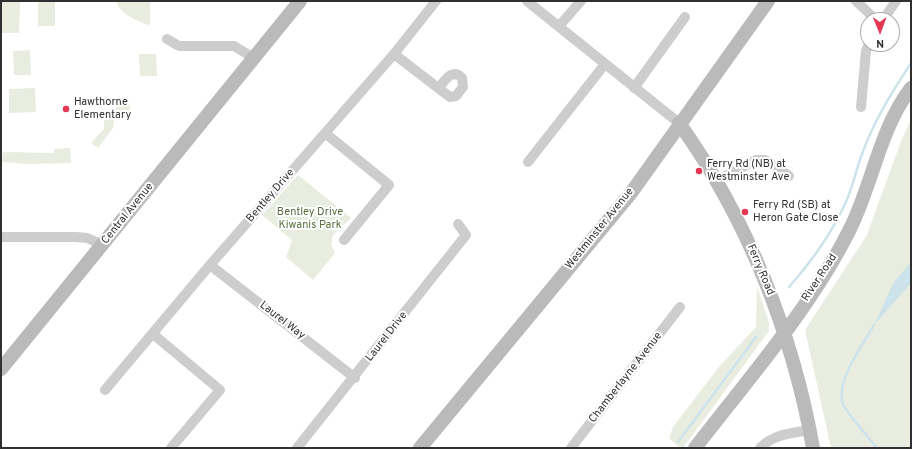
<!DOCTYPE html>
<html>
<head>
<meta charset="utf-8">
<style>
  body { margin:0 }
  #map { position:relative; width:912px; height:449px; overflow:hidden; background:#fff; font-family:Overpass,sans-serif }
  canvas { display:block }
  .frame { position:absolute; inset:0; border:2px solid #303030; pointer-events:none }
  .north { position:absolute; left:860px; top:12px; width:40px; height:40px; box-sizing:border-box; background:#fff; border:1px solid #acacac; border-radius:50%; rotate:179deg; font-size:11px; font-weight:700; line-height:16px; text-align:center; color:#303030 }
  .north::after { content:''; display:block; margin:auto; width:14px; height:18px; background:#e33755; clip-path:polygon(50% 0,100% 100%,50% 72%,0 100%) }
</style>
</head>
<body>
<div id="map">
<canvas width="912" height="449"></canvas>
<div class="frame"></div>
<div class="north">N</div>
</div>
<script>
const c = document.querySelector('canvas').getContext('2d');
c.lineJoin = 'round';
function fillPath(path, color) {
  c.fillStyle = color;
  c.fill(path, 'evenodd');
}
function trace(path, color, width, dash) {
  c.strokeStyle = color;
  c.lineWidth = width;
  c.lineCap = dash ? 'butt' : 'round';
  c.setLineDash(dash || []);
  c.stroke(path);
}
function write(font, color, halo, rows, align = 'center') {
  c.font = font + ' Overpass,sans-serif';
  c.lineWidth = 4;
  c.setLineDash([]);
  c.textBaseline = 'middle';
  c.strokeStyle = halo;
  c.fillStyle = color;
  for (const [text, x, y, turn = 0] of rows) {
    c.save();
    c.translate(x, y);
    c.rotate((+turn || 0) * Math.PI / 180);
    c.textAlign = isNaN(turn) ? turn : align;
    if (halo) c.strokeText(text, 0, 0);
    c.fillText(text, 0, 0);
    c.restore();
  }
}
fillPath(new Path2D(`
  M 1,1 L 20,1 L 19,33 L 1,33 Z
  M 38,1 L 55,1 L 55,26 L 38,26 Z
  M 117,1 L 150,1 L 150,24 L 147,25 C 136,19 119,15 117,1 Z
  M 30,50 L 31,75 L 14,75 L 13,51 Z
  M 139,54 L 156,54 L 157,76 L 140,76 Z
  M 35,88 L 36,112 L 9,113 L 9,89 Z
  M 123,102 L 129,102 L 130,109 L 122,116 L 116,116 L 113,111 Z
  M 911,119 L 911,448 L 831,448 L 805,330 L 867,235 L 901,141 Z
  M 104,120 L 114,120 L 113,128 L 98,148 L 91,143 L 104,129 Z
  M 70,148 L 71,163 L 27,164 L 2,162 L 3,152 L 54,153 L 54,149 Z
  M 298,175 L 351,218 L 333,235 L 331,245 L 335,253 L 313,280 L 286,257 L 292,240 L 262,215 Z
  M 757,287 L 769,322 L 769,331 L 683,448 L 680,448 L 669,438 L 673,427 L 718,368 L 756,327 Z`), '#e8eddf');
fillPath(new Path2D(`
  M 911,262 L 911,283 L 874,325 L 894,282 Z`), '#cce3ec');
trace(new Path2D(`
  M 789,287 C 811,262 830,236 844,206 C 852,191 855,173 861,157 C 872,124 892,92 911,63
  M 874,325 C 863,345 835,381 843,404 C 846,412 870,439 877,448
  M 678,442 L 756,337`), '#cce3ec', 2.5);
trace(new Path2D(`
  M 527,1 L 679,123
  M 856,1 L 876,20
  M 883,20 L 896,1
  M 559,26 L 581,1
  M 167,39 L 179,46 L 234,46 L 254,58
  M 394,54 L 446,94 L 450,97 L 456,96 L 463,87 L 462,78 C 452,68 445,80 439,88
  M 634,88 L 685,17
  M 861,107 L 866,51 L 869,44
  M 325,133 L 389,185 L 344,240
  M 528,162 L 605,64
  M 716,181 L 756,160 L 765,160 L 789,176
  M 1,237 L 76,237 L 87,238 L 103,245
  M 210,265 L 355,378
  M 153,334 L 220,390 L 171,448
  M 105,390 L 210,265 L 394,54 L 436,1
  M 297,448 L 466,235 L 458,224
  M 571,448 L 680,307
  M 760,448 C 774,434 791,433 810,430`), '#cdcdcd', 10);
trace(new Path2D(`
  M 679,123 C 747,218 793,334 813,448
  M 1,369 L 300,1
  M 420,448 L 631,193 L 768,1
  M 695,448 C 749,378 810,309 850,229 C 873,183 879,130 911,88`), '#bababa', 14);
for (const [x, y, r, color] of [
  [66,109,4,"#e33755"],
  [699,171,4,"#e33755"],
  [745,212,4,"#e33755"]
]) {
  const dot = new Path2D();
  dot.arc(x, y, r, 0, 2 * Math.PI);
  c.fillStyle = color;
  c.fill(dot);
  trace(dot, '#fff', 1.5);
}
write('11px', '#303030', '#fff', [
  ["Hawthorne",74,103],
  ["Elementary",74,116],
  ["Ferry Rd (NB) at",707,165],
  ["Westminster Ave",707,178],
  ["Ferry Rd (SB) at",753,206],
  ["Heron Gate Close",753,219]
], 'left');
write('11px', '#303030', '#fff', [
  ["Bentley Drive",271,196,-49],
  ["Central Avenue",128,214,-51],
  ["Westminster Avenue",600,229,-51],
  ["Ferry Road",760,270,67],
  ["River Road",820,278,-57],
  ["Laurel Way",282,321,38],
  ["Laurel Drive",387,337,-52],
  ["Chamberlayne Avenue",626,378,-52]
]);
write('11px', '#586c3e', '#fff', [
  ["Bentley Drive",310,213],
  ["Kiwanis Park",310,226]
]);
</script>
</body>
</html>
